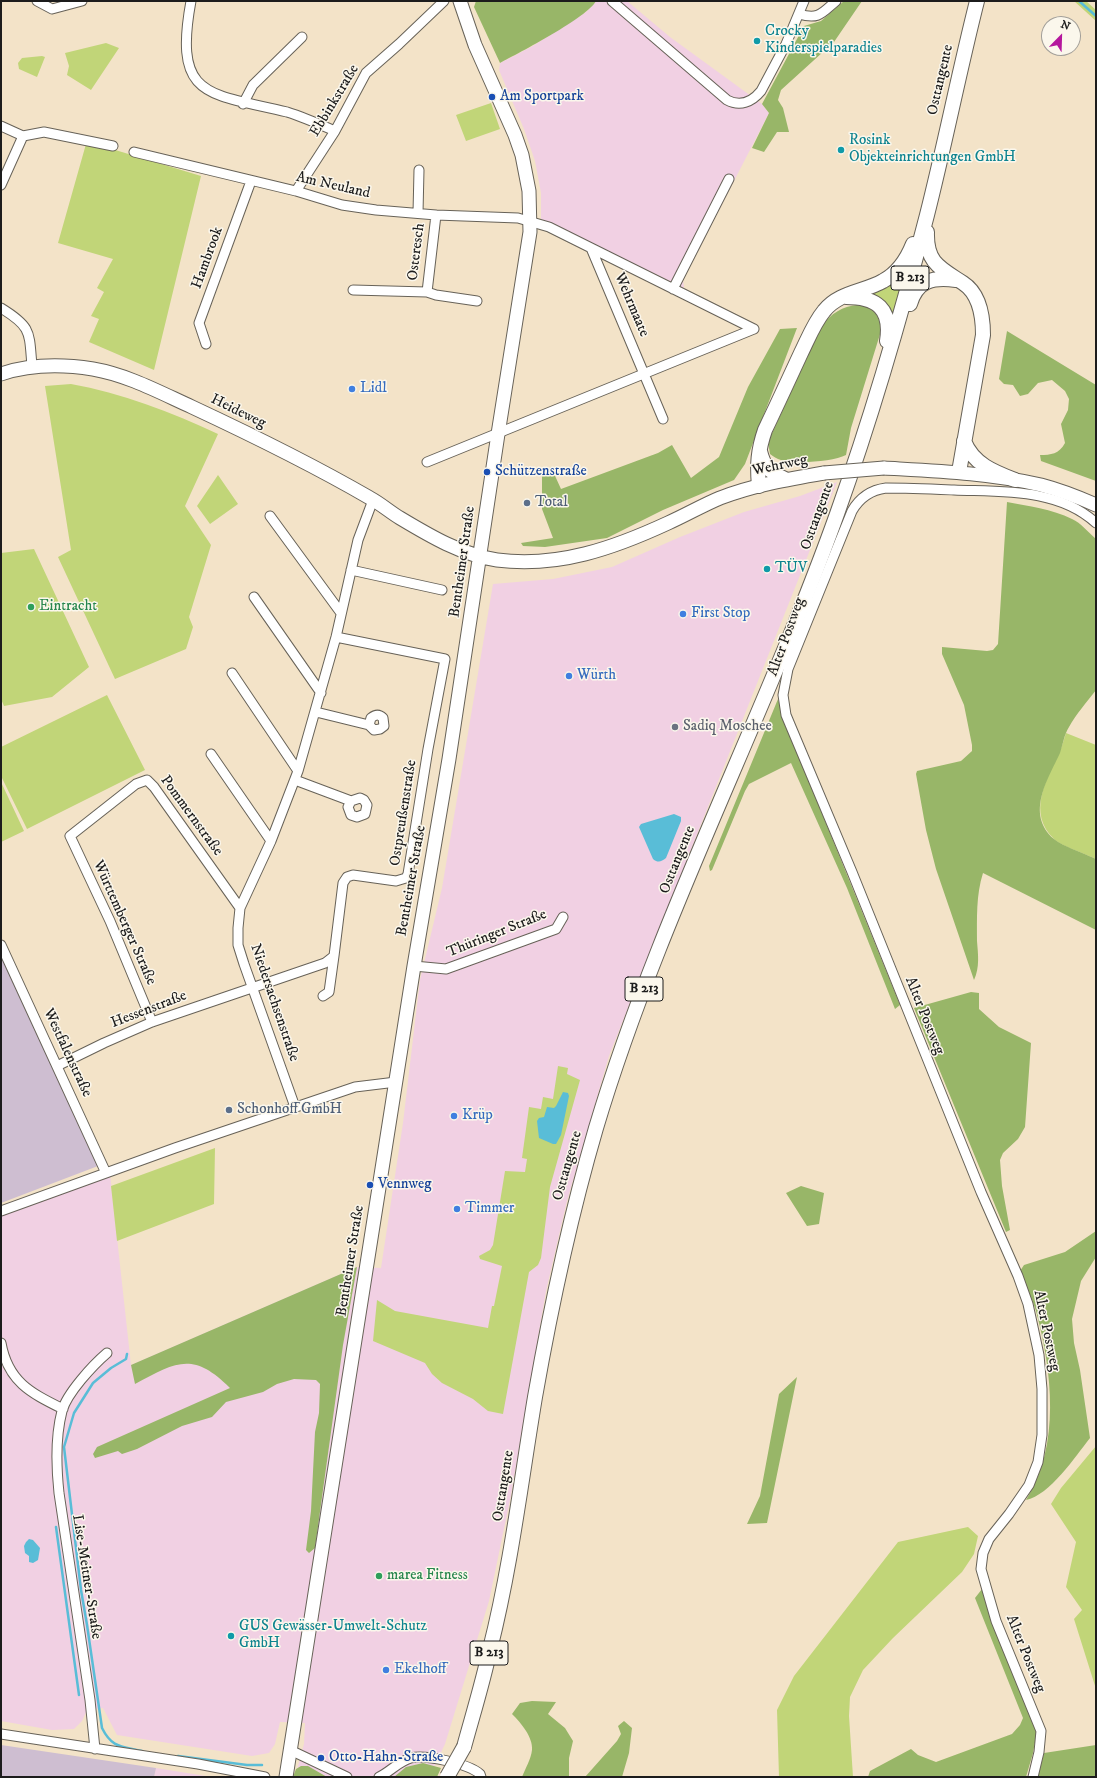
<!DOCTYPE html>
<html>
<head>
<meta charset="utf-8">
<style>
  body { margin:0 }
  #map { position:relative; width:1097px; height:1778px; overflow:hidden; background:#f3e3c8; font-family:"IM FELL DW Pica",serif }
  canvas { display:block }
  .frame { position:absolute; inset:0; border:2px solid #1c1c1c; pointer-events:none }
  .north { position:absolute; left:1041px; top:16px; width:40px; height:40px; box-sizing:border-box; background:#fbf7ec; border:1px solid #a29f99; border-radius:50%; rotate:23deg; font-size:11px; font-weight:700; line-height:16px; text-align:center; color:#1c1c1c }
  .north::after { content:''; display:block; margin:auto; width:14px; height:18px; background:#b5179e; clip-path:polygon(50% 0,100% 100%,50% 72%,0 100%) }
</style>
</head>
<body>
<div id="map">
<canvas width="1097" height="1778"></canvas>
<div class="frame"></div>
<div class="north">N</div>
</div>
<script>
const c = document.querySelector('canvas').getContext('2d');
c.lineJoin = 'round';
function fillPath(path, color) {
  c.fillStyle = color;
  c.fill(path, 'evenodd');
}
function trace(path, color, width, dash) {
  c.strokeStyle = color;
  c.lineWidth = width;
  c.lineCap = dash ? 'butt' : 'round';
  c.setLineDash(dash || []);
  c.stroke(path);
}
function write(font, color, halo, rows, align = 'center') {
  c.font = font + ' "IM FELL DW Pica",serif';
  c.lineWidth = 3;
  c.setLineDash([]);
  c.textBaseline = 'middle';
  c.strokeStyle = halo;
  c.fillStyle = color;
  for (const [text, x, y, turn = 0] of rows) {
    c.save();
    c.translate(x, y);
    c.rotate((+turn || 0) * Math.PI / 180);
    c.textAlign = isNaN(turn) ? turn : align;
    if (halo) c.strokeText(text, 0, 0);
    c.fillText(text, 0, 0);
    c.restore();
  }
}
fillPath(new Path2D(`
  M 596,1 L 627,1 L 670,37 L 762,104 L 769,113 L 683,280 L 684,288 L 541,219 L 541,193 L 535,161 L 524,129 L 499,70 L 500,63 L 531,47 L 586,12 Z
  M 837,482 L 609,1056 L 567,1201 L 546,1291 L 511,1495 L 489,1601 L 445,1744 L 432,1771 L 426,1777 L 295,1777 L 304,1744 L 305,1723 L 280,1722 L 275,1744 L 269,1753 L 252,1756 L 117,1735 L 103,1708 L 87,1710 L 82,1721 L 74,1729 L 52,1730 L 1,1721 L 1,1211 L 110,1174 L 131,1365 L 357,1267 L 381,1268 L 403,1123 L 420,980 L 442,888 L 493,584 L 553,579 L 612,567 L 680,537 L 744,512 L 800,496 Z
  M 156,1768 L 212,1777 L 154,1777 Z`), '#f1d0e3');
fillPath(new Path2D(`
  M 1,951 L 98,1166 L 1,1203 Z
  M 1,1745 L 156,1768 L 154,1777 L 1,1777 Z`), '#cebed1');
fillPath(new Path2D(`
  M 1074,1 L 1086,1 L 1096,10 L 1096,21 Z
  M 106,43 L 119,48 L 91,90 L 67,75 L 69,66 L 65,53 Z
  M 42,56 L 45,57 L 37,77 L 19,69 L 18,63 L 22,58 Z
  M 491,103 L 500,129 L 466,141 L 456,115 Z
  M 86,144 L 112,149 L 201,176 L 154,370 L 89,342 L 99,319 L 91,316 L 104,292 L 97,288 L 113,259 L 58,243 Z
  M 905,272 L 906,274 L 894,317 L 863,292 Z
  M 71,384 C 121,393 172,412 218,434 L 185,506 L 211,545 L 189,617 L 193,627 L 186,649 L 115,679 L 58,557 L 71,550 L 45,386 Z
  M 218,475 L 238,504 L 210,524 L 197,506 Z
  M 34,549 L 89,667 L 52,697 L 4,706 L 1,699 L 1,553 Z
  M 107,695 L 145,770 L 27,829 L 1,776 L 1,747 Z
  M 1066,733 L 1096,745 L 1096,859 C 1086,854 1061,846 1054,839 C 1027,813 1046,780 1059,753 C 1062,747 1064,739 1066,733 Z
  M 1,782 L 24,831 L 1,842 Z
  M 558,1066 L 568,1068 L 567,1074 L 580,1080 L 550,1187 L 541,1258 L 538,1265 L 529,1272 L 503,1414 L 488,1411 L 473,1399 L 442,1383 L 432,1374 L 425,1363 L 373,1341 L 377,1300 L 395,1311 L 488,1328 L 492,1306 L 494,1306 L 502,1266 L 480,1259 L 479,1256 L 490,1250 L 493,1245 L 505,1171 L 525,1172 L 527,1159 L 522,1158 L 529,1107 L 541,1109 L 543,1097 L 553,1099 Z
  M 215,1148 L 214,1204 L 117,1241 L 111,1186 Z
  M 1096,1446 L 1096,1689 L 1074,1619 L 1082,1610 L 1066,1587 L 1076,1542 L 1051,1504 L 1061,1488 Z
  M 968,1527 L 978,1536 L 974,1554 L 962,1572 L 893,1638 L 863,1670 L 850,1697 L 849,1716 L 853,1777 L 779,1777 L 777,1710 L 794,1676 L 898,1542 Z`), '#c1d578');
fillPath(new Path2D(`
  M 476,1 L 596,1 C 588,17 519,53 500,63 L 474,7 Z
  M 844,1 L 862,1 L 834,42 L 781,90 L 778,100 L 783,108 L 789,132 L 777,132 L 764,152 L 752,148 L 769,113 L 762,104 L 804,26 L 821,21 Z
  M 857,305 C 874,307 880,315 881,331 L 851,428 L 846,455 C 833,462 795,464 781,460 C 777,459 773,456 770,454 L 768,442 L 822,325 C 831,314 843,306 857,305 Z
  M 797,328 L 745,464 L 734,480 L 663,510 L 607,538 L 545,547 L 523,546 L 521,543 L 553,538 L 542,509 L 542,475 L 551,467 L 561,489 L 658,453 L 672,445 L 691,478 L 719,457 L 748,387 L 780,329 Z
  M 1007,331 L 1096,385 L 1096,481 L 1041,461 L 1040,455 C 1051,455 1059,454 1065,443 L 1061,424 L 1068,410 L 1069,399 L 1065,391 L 1052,380 L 1038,383 L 1028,394 L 1020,396 L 1013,385 L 1004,384 L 999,379 Z
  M 1007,502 C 1028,506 1052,509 1072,519 C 1081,523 1088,532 1096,539 L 1096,690 C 1087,702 1076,714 1069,727 C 1064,735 1063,744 1060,753 C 1048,779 1025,814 1054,839 C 1062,846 1086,854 1096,859 L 1096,930 L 983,873 C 976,895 977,918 977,941 C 978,954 980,967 974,980 L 936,869 L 926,830 L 916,774 L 917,771 L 961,761 L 972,751 L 972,745 L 964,705 L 942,654 L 942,647 L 987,651 L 993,650 L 998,644 Z
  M 778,699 L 784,720 L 900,1005 L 895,1009 L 847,888 L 791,763 L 749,784 L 745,791 L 712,870 L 710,871 L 709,866 Z
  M 971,992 L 979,993 L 979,1009 L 999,1027 L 1031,1043 L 1025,1127 L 1018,1139 L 1003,1153 L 1000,1160 L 1002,1186 L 1010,1230 L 1006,1232 L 914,1008 Z
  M 801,1186 L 824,1193 L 819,1224 L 807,1226 L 786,1193 Z
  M 1096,1231 L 1096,1257 L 1081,1281 L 1072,1319 L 1074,1343 L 1080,1370 L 1090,1438 C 1075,1457 1050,1495 1026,1500 C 1061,1445 1052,1371 1036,1311 C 1032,1298 1025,1284 1020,1271 L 1024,1265 L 1065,1252 Z
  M 357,1267 L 343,1345 L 315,1548 L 309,1553 L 306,1550 L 311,1511 L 315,1432 L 319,1413 L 320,1384 L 316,1380 L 294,1379 L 277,1384 L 263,1392 L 226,1402 L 212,1417 L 182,1426 L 137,1449 L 122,1454 L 118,1451 L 95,1458 L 93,1454 L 97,1447 L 230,1388 C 193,1351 176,1362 135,1384 L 131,1365 Z
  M 797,1377 L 767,1523 L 747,1524 L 760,1496 L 779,1394 Z
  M 982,1589 L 992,1623 L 1037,1732 L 1033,1753 L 1026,1777 L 868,1777 L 870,1771 L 911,1749 L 918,1755 L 936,1762 L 1012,1734 L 1020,1725 L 1023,1718 L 975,1598 Z
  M 532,1701 L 556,1702 L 548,1714 L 565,1728 L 573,1741 L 569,1758 L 569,1777 L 522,1777 C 525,1769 531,1759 532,1750 C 533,1737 521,1723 512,1714 L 520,1703 Z
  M 624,1721 L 632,1728 L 629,1753 L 622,1777 L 585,1777 L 617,1741 L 621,1734 L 618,1726 Z
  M 1096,1745 L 1096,1777 L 1038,1777 L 1044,1753 Z
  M 423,1763 L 441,1768 L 437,1777 L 394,1777 L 406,1767 Z
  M 301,1766 L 308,1766 L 327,1777 L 293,1777 L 296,1769 Z`), '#98b668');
fillPath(new Path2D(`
  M 674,814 L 681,817 L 681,821 L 666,858 C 661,862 658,863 653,859 L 639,827 L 641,824 Z
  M 563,1092 L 568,1093 L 569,1096 L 561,1135 L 556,1144 L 553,1144 L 539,1138 L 537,1121 L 539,1118 L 544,1117 L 547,1107 L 554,1108 L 556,1106 Z
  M 29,1539 L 33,1540 L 40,1548 L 38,1560 L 33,1563 L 29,1562 L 29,1556 L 25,1553 L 24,1546 L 26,1542 Z`), '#59bdd7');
trace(new Path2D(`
  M 1079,1 L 1096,16
  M 127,1354 L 126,1359 L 111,1368 L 93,1383 L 74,1413 L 64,1447 L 81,1590 L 87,1625 L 102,1728 C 112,1748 121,1746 142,1751
  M 56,1527 L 79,1695
  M 178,1756 L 247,1765 L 262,1765`), '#59bdd7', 2.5);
const street = new Path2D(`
  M 37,1 L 52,9 L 82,1
  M 191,1 C 173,99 208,93 287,112 C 303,117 319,124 335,131
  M 612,1 L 727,100 C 740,107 752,102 761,91 L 786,44 L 804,1
  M 799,14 C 819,20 822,13 836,1
  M 243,104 L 253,85 L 302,37
  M 1,126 L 23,136
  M 134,152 L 296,191 L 342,205 L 376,210 L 436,215 L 518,218 L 549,227 L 754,329
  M 1,185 L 23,136 L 44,132 L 113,146
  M 296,191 L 335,131 L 366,73 L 399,44 L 444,1
  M 418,213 L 419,170
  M 591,248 L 663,419
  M 673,289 L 729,179
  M 353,290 L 427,292 L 436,215
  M 427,292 L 436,295 L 477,301
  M 1,308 C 32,327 29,332 32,366
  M 206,344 L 199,323 L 251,181
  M 427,462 L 754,329
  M 270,516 L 341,613
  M 351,570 L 442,590
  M 254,597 L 321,693
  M 232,673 L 298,771
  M 316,712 L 369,725 L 374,730 L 380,729 L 384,726 L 383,718 C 379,714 376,714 371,718 L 369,725
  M 211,754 L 271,841
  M 295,780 L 351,801 L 360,798 L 364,800 L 367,805 L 365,814 L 357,817 L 351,815 L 348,807 L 351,801
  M 1,945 L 106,1173
  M 414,966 L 446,969 L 556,929 L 563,917
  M 323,996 L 329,992 L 334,956
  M 152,1022 L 110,921 L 70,836 L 136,784 L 147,780 L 154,787 L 240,908
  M 57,1066 L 104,1043 L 152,1022 L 325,963 L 334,956 L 343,883 L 347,877 L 353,875 L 396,881 L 406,878 L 408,874 L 428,749 L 445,659 L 336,637
  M 295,1107 L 244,964 L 238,945 L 238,928 L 240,908 L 271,841 L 298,771 L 336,637 L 358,540 L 373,500
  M 1,1211 L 175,1148 L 355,1087 L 396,1082
  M 1,1343 C 8,1382 31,1393 63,1409
  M 1,1734 L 198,1764 L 265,1777
  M 95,1749 L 90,1700 L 59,1493 C 56,1465 55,1438 62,1411 C 67,1393 93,1365 107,1353
  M 290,1750 L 347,1777
  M 379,1777 C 390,1772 399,1761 411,1758 C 425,1754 469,1764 480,1774 L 481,1777
  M 1033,1777 L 1039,1752 L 1041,1731 L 996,1621 L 981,1569 L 983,1553 L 989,1539 L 1009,1514 L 1029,1485 L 1038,1462 L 1042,1435 L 1042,1389 L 1039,1355 L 1028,1304 L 1018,1276 L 981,1192 L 852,872 L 786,715 L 783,695 L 788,669 L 852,511 C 860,497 871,490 886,488 C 909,488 931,489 954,490 C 1002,492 1058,488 1096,523`);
const secondary = new Path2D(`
  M 1,374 C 31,364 61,364 93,369 C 128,375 161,393 192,407 C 252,435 313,465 370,498 C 381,504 390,512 400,518 C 430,536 462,555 497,560 C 558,568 614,548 668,523 C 686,515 703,505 720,498 C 754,485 789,479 824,473
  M 884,468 C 936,471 990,473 1041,485 C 1060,490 1078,497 1096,505
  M 286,1777 L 414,966 L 449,759 L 498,434 L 530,232 L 529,191 L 522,155 L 515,135 L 475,45 L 460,1`);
const primary = new Path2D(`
  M 927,232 C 926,263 940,268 963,283 C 980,294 983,316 983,335 L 959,472
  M 846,297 C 877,297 892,309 887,341
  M 910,304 C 917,280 933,277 956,280
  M 964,441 C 973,464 994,472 1015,480
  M 760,451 C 764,468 770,472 785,479
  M 759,486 C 757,465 758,450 765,430 C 777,405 789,379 801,353 C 808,339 814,323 824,311 C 839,292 864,292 883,281 C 898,273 907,259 913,244
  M 464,1747 C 473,1714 483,1682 490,1649 C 511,1566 521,1481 535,1397 C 551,1306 570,1217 596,1128 C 659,917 763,721 837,514 C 872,416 901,316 927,215 C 945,144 959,72 977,1`);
trace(street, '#676258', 11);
trace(secondary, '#676258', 15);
trace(primary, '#676258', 16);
trace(street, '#fff', 9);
trace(secondary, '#fff', 13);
trace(primary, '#fff', 14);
const secondaryBridge = new Path2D(`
  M 824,473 L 884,468`);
const primaryBridge = new Path2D(`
  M 447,1777 L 464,1747`);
trace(secondaryBridge, '#676258', 15, []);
trace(primaryBridge, '#676258', 16, []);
trace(secondaryBridge, '#fff', 13);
trace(primaryBridge, '#fff', 14);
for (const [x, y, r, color] of [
  [757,41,4,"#0f9aa8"],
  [492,97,4,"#1a4fb4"],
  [841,150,4,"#0f9aa8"],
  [352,389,4,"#3f7fe0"],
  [487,472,4,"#1a4fb4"],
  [527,503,4,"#5c6f8a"],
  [767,569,4,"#0f9aa8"],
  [31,607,4,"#2e9e5b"],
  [683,614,4,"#3f7fe0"],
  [569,676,4,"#3f7fe0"],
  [675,727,4,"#6b7280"],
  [229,1110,4,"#5c6f8a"],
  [454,1116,4,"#3f7fe0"],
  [370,1185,4,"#1a4fb4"],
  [457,1209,4,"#3f7fe0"],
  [379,1576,4,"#2e9e5b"],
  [231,1636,4,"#0f9aa8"],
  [386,1670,4,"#3f7fe0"],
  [321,1758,4,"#1a4fb4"]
]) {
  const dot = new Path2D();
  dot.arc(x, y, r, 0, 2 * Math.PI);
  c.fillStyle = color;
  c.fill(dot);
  trace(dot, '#fbf7ec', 1.5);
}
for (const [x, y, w] of [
  [910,278,38],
  [644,989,38],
  [489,1653,38]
]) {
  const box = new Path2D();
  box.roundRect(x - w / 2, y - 12, w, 24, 3);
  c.fillStyle = '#fbf7ec';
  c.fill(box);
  trace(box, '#1c1c1c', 1);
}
write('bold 14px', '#1c1c1c', null, [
  ["B 213",910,278],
  ["B 213",644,989],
  ["B 213",489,1653]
]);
write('15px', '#0d838f', '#fbf7ec', [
  ["Crocky",765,32],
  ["Kinderspielparadies",765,49],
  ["Rosink",849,141],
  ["Objekteinrichtungen GmbH",849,158],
  ["TÜV",775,569],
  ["GUS Gewässer-Umwelt-Schutz",239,1627],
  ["GmbH",239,1644]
], 'left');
write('15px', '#1c1c1c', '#fbf7ec', [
  ["Osttangente",941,80,-77],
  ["Ebbinkstraße",335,101,-59],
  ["Am Neuland",333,186,13],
  ["Osteresch",417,252,-83],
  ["Hambrook",208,258,-70],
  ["Wehrmaate",631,305,67],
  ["Heideweg",238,412,26],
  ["Wehrweg",780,466,-12],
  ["Osttangente",818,516,-70],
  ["Bentheimer Straße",463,562,-82],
  ["Alter Postweg",787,637,-70],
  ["Ostpreußenstraße",404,813,-81],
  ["Pommernstraße",191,816,54],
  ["Osttangente",678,860,-68],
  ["Bentheimer Straße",412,881,-80],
  ["Württemberger Straße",124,923,66],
  ["Thüringer Straße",497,934,-22],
  ["Niedersachsenstraße",274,1003,71],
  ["Hessenstraße",149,1010,-21],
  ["Alter Postweg",924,1016,68],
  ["Westfalenstraße",67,1053,65],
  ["Osttangente",568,1166,-74],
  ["Bentheimer Straße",351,1261,-81],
  ["Alter Postweg",1046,1331,78],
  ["Osttangente",504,1486,-81],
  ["Lise-Meitner-Straße",86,1577,81],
  ["Alter Postweg",1025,1654,68]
]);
write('15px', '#164399', '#fbf7ec', [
  ["Am Sportpark",500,97],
  ["Schützenstraße",495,472],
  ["Vennweg",378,1185],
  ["Otto-Hahn-Straße",329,1758]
], 'left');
write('15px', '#366cbe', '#fbf7ec', [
  ["Lidl",360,389],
  ["First Stop",691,614],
  ["Würth",577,676],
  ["Krüp",462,1116],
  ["Timmer",465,1209],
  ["Ekelhoff",394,1670]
], 'left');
write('15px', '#4e5e75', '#fbf7ec', [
  ["Total",535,503],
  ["Schonhoff GmbH",237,1110]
], 'left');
write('15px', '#27864d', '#fbf7ec', [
  ["Eintracht",39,607],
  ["marea Fitness",387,1576]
], 'left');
write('15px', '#5b616d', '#fbf7ec', [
  ["Sadiq Moschee",683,727]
], 'left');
</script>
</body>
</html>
